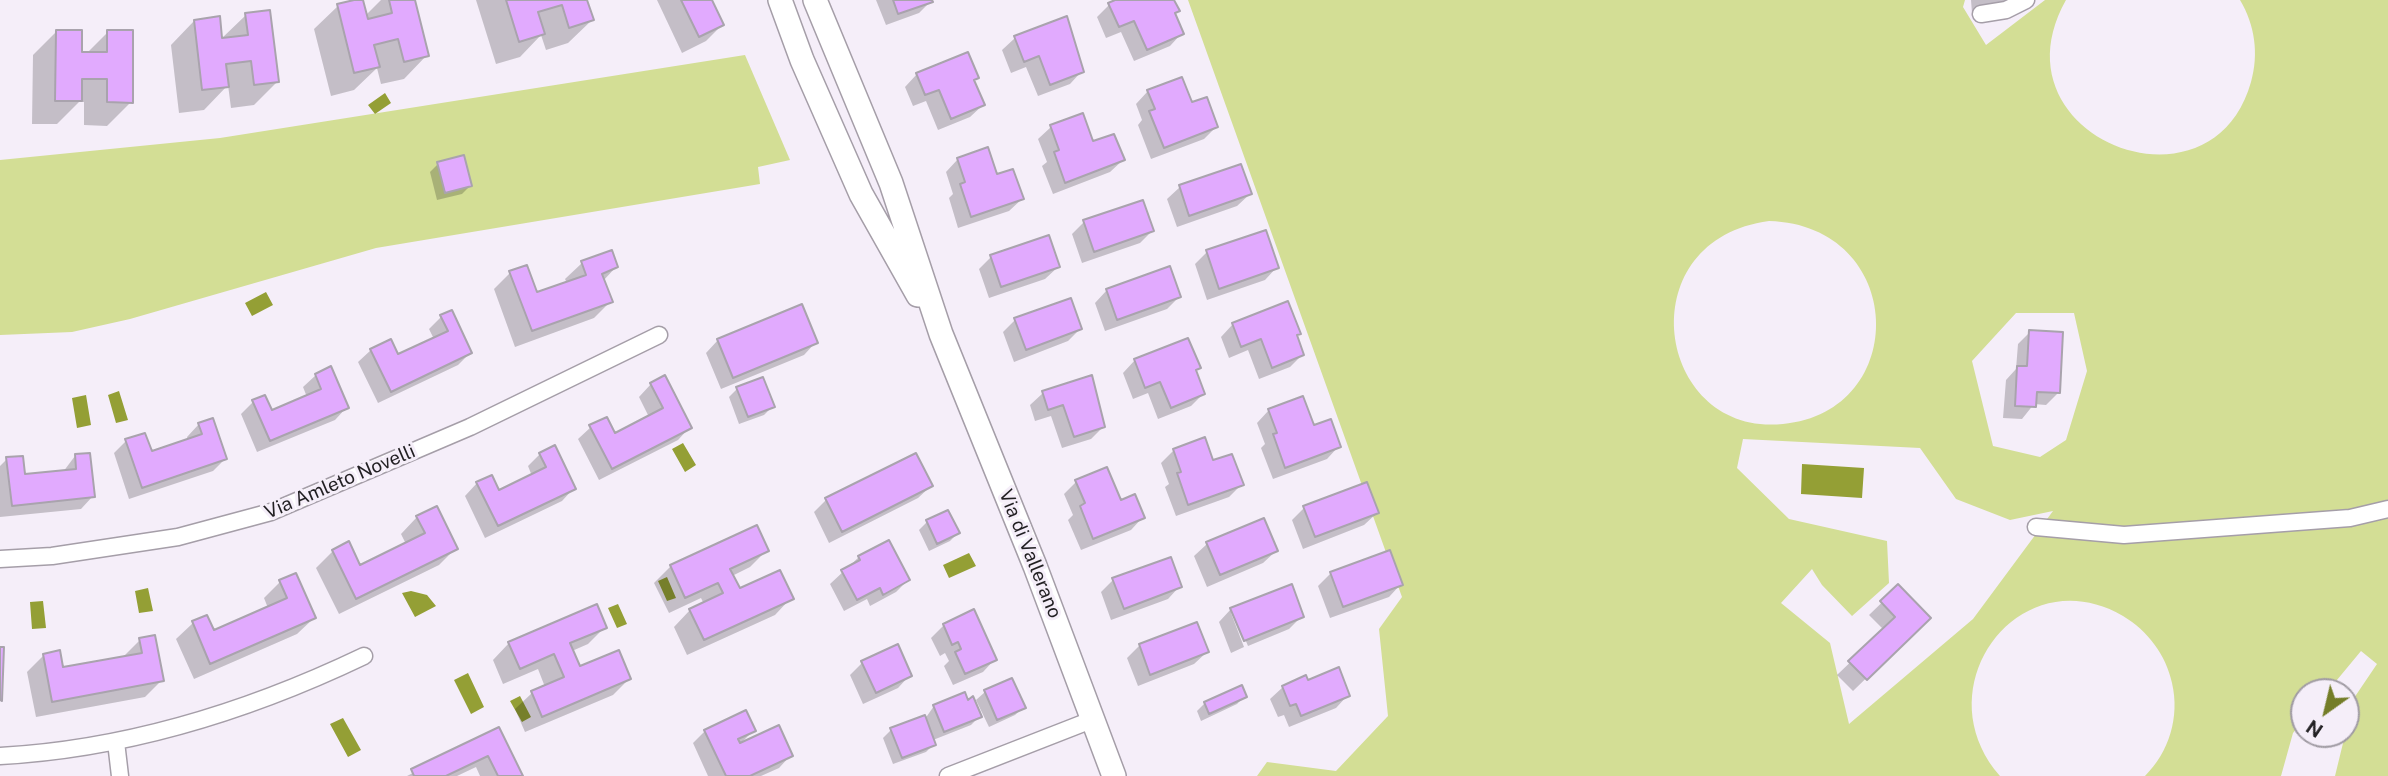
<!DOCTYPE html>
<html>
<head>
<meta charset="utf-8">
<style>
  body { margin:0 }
  #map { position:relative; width:2388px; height:776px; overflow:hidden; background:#f5eef9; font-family:"Public Sans",sans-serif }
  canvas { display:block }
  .north { position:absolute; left:2290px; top:678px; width:70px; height:70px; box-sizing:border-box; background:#f5eef9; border:2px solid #a09ba3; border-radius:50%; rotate:214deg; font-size:19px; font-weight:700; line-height:28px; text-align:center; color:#211f22 }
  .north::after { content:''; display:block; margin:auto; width:24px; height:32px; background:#747d28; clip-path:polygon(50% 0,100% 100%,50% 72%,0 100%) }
</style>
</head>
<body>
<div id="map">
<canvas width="2388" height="776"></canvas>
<div class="north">N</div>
</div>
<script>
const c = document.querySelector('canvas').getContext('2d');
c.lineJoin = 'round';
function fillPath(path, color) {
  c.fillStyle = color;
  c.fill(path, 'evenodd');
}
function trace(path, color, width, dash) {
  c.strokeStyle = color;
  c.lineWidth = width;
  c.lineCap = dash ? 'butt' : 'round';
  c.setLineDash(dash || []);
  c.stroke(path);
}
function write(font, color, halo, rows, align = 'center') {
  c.font = font + ' "Public Sans",sans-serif';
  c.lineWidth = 6;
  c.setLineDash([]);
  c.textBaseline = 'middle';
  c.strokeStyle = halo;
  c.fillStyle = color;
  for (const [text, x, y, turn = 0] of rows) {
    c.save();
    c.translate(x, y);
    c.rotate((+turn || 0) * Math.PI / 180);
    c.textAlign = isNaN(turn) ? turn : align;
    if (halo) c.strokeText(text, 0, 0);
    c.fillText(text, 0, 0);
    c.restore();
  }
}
fillPath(new Path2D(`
  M 1188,0 L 1965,0 L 1963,7 L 1986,45 L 2045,0 L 2066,0 C 1989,136 2211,224 2251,82 C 2259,54 2255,25 2240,0 L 2388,0 L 2388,776 L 2335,776 L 2354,698 L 2377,664 L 2361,651 L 2327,692 L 2304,692 L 2304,719 L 2293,733 L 2281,776 L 2145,776 C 2169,752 2180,717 2172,683 C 2166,655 2148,631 2123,616 C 2020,556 1922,687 2000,776 L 1257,776 L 1267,762 L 1336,771 L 1388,716 L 1379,629 L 1402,597 ZM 1769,221 C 1907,225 1912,412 1783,424 C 1656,437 1626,240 1769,221 ZM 2016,313 L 2074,313 L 2087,371 L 2066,440 L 2040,457 L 1993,446 L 1972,361 ZM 1743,439 L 1920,448 L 1956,499 L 2010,520 L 2053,511 L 1973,619 L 1849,724 L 1830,643 L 1781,603 L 1812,569 L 1822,585 L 1852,616 L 1889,583 L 1887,541 L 1789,519 L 1737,468 Z
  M 745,55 L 790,160 L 758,167 L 760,184 L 376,248 L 130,319 L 72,332 L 0,335 L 0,160 L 220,138 Z`), '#d3de95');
fillPath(new Path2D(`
  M 385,93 L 391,103 L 375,114 L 368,105 Z
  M 266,292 L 273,305 L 252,316 L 245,303 Z
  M 119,391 L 128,420 L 116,423 L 108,395 Z
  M 86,395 L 91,425 L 77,428 L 72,398 Z
  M 683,443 L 696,465 L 685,472 L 672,449 Z
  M 1802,464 L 1864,468 L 1862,498 L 1801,494 Z
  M 969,553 L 976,566 L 949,578 L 943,565 Z
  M 667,577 L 676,598 L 667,601 L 658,581 Z
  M 148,588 L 153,611 L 139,613 L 135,591 Z
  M 411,591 L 427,595 L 436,606 L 415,617 L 402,593 Z
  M 43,601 L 46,628 L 32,629 L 30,602 Z
  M 618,604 L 627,624 L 617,628 L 608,608 Z
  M 468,673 L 484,707 L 471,714 L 454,680 Z
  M 520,696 L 531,717 L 522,722 L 510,701 Z
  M 343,718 L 361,750 L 348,757 L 330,724 Z`), '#949f35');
fillPath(new Path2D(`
  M 361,0 L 365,16 L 381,0 L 414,0 L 427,55 L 404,79 L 381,84 L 377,68 L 354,90 L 331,96 L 314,29 L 338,6 Z
  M 476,0 L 585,0 L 592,20 L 568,43 L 546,50 L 541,35 L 520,57 L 496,64 Z
  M 657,0 L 710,0 L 722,25 L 706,41 L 682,53 Z
  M 876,0 L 931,0 L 931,1 L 919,13 L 886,25 Z
  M 1120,0 L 1173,0 L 1178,11 L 1174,15 L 1182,33 L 1170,46 L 1134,61 L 1121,32 L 1106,38 L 1097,17 L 1109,5 Z
  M 1971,0 L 2017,0 L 2005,12 L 1972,13 Z
  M 246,15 L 278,81 L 254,105 L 231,108 L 228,85 L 204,110 L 179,113 L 171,45 L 194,21 L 221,39 Z
  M 56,32 L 80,54 L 86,54 L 108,32 L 131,102 L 107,126 L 84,125 L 84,102 L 79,102 L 57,124 L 32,124 L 33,55 Z
  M 1015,38 L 1082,71 L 1070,84 L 1038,96 L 1026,67 L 1011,73 L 1002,50 Z
  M 917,74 L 977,77 L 973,81 L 983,105 L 970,117 L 938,130 L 926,101 L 913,106 L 905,87 Z
  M 1148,91 L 1191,104 L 1216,127 L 1204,139 L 1151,159 L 1138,125 L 1142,120 L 1136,104 Z
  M 1051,127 L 1092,144 L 1123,160 L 1110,172 L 1053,194 L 1042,166 L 1047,162 L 1038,139 Z
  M 958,159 L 1022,199 L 1009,211 L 958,228 L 949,198 L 953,194 L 946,172 Z
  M 438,164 L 470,186 L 462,194 L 437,200 L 430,172 Z
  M 1180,187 L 1250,194 L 1237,206 L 1177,227 L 1167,199 Z
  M 1084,222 L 1152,231 L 1140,243 L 1082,263 L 1072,234 Z
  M 611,252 L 616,267 L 603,281 L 611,301 L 594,318 L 515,347 L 494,289 L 510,273 L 536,295 L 567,283 L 565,279 L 582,263 Z
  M 1207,252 L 1277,267 L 1265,280 L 1207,300 L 1195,264 Z
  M 991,257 L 1058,267 L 1045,279 L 989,298 L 979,269 Z
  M 1107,290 L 1179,297 L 1167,309 L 1105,331 L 1095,303 Z
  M 441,317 L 470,353 L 458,365 L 378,403 L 358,362 L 371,350 L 397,356 L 434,339 L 429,329 Z
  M 1015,320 L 1080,329 L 1068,341 L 1014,362 L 1003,332 Z
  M 1233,324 L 1299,333 L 1295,337 L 1302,355 L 1290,367 L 1259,379 L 1248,350 L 1229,358 L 1221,337 Z
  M 2030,332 L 2058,393 L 2046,405 L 2034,404 L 2022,419 L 2003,418 L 2006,380 L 2016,369 L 2018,344 Z
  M 718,340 L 816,342 L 804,355 L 721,389 L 706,353 Z
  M 1135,360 L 1199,368 L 1195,372 L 1203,394 L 1191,406 L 1158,419 L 1148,393 L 1133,399 L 1123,373 Z
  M 316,375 L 347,407 L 335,420 L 257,452 L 241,414 L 253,402 L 271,412 L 307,397 L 303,387 Z
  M 1091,377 L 1103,427 L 1091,439 L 1062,448 L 1051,416 L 1035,421 L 1030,405 L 1043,393 Z
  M 651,384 L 690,427 L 678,440 L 599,480 L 578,439 L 591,427 L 614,435 L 649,417 L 639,397 Z
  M 737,389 L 772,407 L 764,415 L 739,424 L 729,397 Z
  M 1269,410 L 1313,428 L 1339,446 L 1327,459 L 1273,479 L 1261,448 L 1265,444 L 1257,423 Z
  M 199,424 L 225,459 L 213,471 L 129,499 L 114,453 L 126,441 L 150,453 L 188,441 L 187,437 Z
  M 1174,450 L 1242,484 L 1229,497 L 1176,516 L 1165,487 L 1169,484 L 1161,463 Z
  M 540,454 L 574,488 L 562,501 L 485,538 L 465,496 L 477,483 L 498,492 L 532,476 L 528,466 Z
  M 75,456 L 93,496 L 81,509 L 0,517 L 0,466 L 7,459 L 23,476 L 63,472 Z
  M 1076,482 L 1143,517 L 1131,530 L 1081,550 L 1068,520 L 1073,515 L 1064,494 Z
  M 931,486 L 918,498 L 829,543 L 814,512 L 826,500 Z
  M 1304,508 L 1377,513 L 1364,525 L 1303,549 L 1292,520 Z
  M 417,517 L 456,548 L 439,565 L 339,614 L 316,568 L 333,551 L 360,567 L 406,544 L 401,534 Z
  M 927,522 L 958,533 L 950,541 L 929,551 L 919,530 Z
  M 1207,544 L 1276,551 L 1263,563 L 1207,587 L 1194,556 Z
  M 767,550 L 750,567 L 732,576 L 739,591 L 791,598 L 775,615 L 687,655 L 674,627 L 690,610 L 704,604 L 701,598 L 669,613 L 654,583 L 671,566 Z
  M 859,557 L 908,580 L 896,592 L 870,606 L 867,599 L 844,611 L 830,584 Z
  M 1331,573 L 1401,584 L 1389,597 L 1330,618 L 1318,586 Z
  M 1113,580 L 1180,586 L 1168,599 L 1111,620 L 1101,592 Z
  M 280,582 L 314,618 L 297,634 L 194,679 L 176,639 L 193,623 L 206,617 L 213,632 L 268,608 L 264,598 Z
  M 1898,587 L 1928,618 L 1853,691 L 1837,675 L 1884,630 L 1869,615 Z
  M 1231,609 L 1302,616 L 1289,629 L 1248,646 L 1234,613 L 1231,613 L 1244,647 L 1231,653 L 1219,622 Z
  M 1196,624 L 1207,652 L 1194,664 L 1138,686 L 1127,658 L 1139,646 Z
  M 944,625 L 995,659 L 983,672 L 953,685 L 944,666 L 949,661 L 945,653 L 940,656 L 931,638 Z
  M 605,627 L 588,644 L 572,651 L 579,668 L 629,679 L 613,695 L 525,732 L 515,709 L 532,693 L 545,687 L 538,669 L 503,684 L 493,660 L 509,643 Z
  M 140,640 L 162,680 L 145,697 L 36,717 L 27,672 L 44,655 L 61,669 L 124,656 Z
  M 862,663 L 910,675 L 898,688 L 863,704 L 850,675 Z
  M 1011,680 L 1024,707 L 1015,715 L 989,727 L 976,700 L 985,692 Z
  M 1307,682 L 1348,695 L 1336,708 L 1289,727 L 1284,715 L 1278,717 L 1270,699 L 1283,687 Z
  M 1245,696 L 1237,704 L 1201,721 L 1197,711 L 1205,703 Z
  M 934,706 L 979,717 L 971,725 L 933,740 L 934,744 L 926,752 L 893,764 L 883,738 L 891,730 L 927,716 Z
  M 498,730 L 521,776 L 480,776 L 476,767 L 457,776 L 407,776 Z
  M 754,730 L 738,746 L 791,755 L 779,768 L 761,776 L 708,776 L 693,743 L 705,731 Z`), '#0003');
const building = new Path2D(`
  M 354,0 L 363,0 L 368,19 L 392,13 L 389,0 L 415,0 L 429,56 L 404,62 L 398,39 L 374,45 L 380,67 L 354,73 L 337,4 Z
  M 506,0 L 587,0 L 594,20 L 569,28 L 562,5 L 538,12 L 545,34 L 519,42 Z
  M 681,0 L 712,0 L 724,25 L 699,37 Z
  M 893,0 L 932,0 L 933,2 L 898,14 Z
  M 1115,0 L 1174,0 L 1180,11 L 1175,13 L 1184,34 L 1147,50 L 1134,21 L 1119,27 L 1108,3 Z
  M 270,10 L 279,82 L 254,85 L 251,61 L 226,64 L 229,87 L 202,90 L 194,20 L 220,16 L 222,38 L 248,35 L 245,13 Z
  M 1067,16 L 1084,72 L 1050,85 L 1039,56 L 1024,62 L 1014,36 Z
  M 56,30 L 82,30 L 82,52 L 107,52 L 107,30 L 133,30 L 133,103 L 107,102 L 107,79 L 82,79 L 82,101 L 55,101 Z
  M 968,52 L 979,78 L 974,80 L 985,105 L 951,119 L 939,90 L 925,95 L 916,73 Z
  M 1182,77 L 1192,102 L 1207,97 L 1218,127 L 1164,148 L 1149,111 L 1155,109 L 1147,90 Z
  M 1083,113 L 1093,141 L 1114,134 L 1125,160 L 1065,183 L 1054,152 L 1059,150 L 1050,125 Z
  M 988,147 L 997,174 L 1013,169 L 1024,199 L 971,217 L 960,184 L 965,182 L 957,158 Z
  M 464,155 L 472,186 L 445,193 L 437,162 Z
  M 1241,164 L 1252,194 L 1189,216 L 1179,185 Z
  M 1143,200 L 1154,231 L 1094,252 L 1083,220 Z
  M 1266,230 L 1279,268 L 1219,289 L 1206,250 Z
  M 1049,235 L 1060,267 L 1001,287 L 990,255 Z
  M 612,250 L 618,267 L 602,274 L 613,302 L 532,331 L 509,271 L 527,265 L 537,292 L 586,275 L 581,261 Z
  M 1170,266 L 1181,297 L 1117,320 L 1106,289 Z
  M 1071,298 L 1082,329 L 1026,350 L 1014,318 Z
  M 1288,301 L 1301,334 L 1297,335 L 1304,355 L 1272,368 L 1261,339 L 1241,347 L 1232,323 Z
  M 802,304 L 818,343 L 733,378 L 717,339 Z
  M 452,310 L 472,353 L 391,392 L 370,349 L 391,339 L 398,354 L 448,331 L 440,315 Z
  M 2029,330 L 2063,332 L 2060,393 L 2037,392 L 2036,407 L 2015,406 L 2017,366 L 2027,366 Z
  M 1188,338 L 1201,368 L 1196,370 L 1205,394 L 1171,408 L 1160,382 L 1145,388 L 1134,359 Z
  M 331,366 L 349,408 L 270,441 L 252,400 L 265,395 L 272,410 L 321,389 L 315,374 Z
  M 665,375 L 692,428 L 612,469 L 589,425 L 607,417 L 615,433 L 663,408 L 650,383 Z
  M 1092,375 L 1105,427 L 1074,437 L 1063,405 L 1048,410 L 1042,391 Z
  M 763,377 L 775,407 L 748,417 L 736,387 Z
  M 1303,396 L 1314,425 L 1331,419 L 1341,447 L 1285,468 L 1273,434 L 1277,433 L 1268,409 Z
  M 213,418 L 227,459 L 142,488 L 125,439 L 145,433 L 152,451 L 202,434 L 198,423 Z
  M 1205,437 L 1213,460 L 1232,454 L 1244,485 L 1188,505 L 1177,473 L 1181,472 L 1173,449 Z
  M 555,445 L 576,489 L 498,526 L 476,482 L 492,475 L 499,490 L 546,467 L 539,453 Z
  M 90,453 L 95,497 L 12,506 L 6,457 L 23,456 L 25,474 L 76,469 L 75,454 Z
  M 916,453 L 933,486 L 842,532 L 825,498 Z
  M 1107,467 L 1121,500 L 1135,494 L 1145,518 L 1093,539 L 1080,506 L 1085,503 L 1075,480 Z
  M 1367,482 L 1379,513 L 1315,537 L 1303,506 Z
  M 437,506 L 458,549 L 356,599 L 332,550 L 349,541 L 360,565 L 425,533 L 416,516 Z
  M 948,510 L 960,533 L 937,544 L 926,520 Z
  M 1264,518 L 1278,551 L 1220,575 L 1206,542 Z
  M 757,525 L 769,551 L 730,569 L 740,588 L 780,570 L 794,599 L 704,640 L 689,609 L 723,593 L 718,583 L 685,598 L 670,565 Z
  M 889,540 L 910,580 L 883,595 L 880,588 L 857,600 L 841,570 L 860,560 L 858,556 Z
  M 1390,550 L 1403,585 L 1343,607 L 1330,572 Z
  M 1171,557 L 1182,587 L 1124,609 L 1112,578 Z
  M 296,573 L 316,618 L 210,664 L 192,621 L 207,615 L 214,630 L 287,598 L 279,580 Z
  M 1292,584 L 1304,617 L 1244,641 L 1230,608 Z
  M 1898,584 L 1931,618 L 1867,680 L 1848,661 L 1895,617 L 1880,601 Z
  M 597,604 L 607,628 L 570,643 L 580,666 L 619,650 L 631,679 L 542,717 L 531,691 L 564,677 L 554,654 L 520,669 L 508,642 Z
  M 974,609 L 997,660 L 965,674 L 955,652 L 961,649 L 958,642 L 952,645 L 943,624 Z
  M 1197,622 L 1209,652 L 1150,675 L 1139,644 Z
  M 155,635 L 164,681 L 52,702 L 43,654 L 60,650 L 63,667 L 142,653 L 139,638 Z
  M 898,644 L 912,676 L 876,693 L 861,661 Z
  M 0,647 L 4,647 L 2,701 L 0,700 Z
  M 1339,667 L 1350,696 L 1301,716 L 1296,704 L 1290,706 L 1282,686 L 1306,675 L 1308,680 Z
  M 1012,678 L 1026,708 L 997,720 L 984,690 Z
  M 1242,685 L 1247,697 L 1209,714 L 1204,702 Z
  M 965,692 L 968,700 L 973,696 L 982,717 L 944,732 L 933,705 Z
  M 746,710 L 756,731 L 738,739 L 740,743 L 779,725 L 793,756 L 750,776 L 726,776 L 704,730 Z
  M 925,715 L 936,745 L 902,758 L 890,728 Z
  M 499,727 L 523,776 L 498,776 L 488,756 L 446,776 L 414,776 L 411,769 Z`);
fillPath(building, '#e1aafe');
trace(building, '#a9a3ad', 2);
const street = new Path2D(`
  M 1981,14 L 2006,10 L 2026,0
  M 2036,527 L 2124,535 L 2350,518 L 2388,509
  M 0,559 L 52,556 L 178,537 L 271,512 L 470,427 L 659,335
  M 116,742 L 120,776
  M 0,756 C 129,749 249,711 364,656
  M 948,776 L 1094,719`);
const secondary = new Path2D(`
  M 780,0 L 802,60 L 861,194 L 918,295
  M 815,0 L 891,183 L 941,334 L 1035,566 L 1114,776`);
trace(street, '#a59ea8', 19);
trace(secondary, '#a59ea8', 26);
trace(street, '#fff', 16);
trace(secondary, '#fff', 23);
write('19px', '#211f22', '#f5eef9', [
  ["Via Amleto Novelli",340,482,-23],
  ["Via di Vallerano",1030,554,68]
]);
</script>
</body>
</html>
